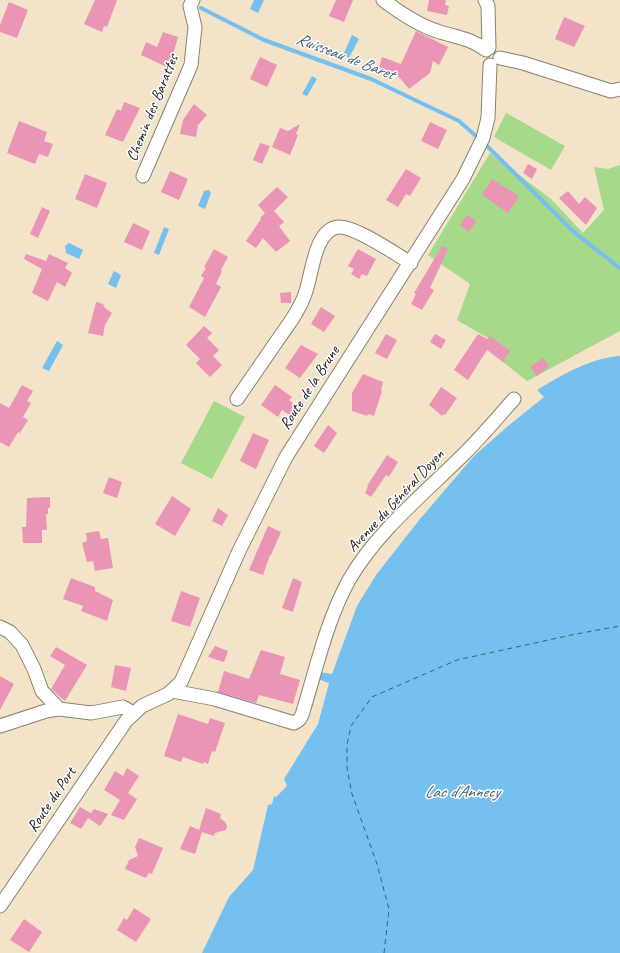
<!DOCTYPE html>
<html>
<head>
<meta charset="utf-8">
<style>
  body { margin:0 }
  canvas { display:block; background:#f3e3c8 }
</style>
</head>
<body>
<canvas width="620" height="953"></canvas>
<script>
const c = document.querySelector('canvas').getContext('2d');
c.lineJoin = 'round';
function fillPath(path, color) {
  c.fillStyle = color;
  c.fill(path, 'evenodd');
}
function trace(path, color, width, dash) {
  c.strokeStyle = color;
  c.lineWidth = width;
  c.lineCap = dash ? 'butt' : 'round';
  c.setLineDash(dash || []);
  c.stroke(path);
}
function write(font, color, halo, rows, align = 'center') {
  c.font = font + ' Caveat,sans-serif';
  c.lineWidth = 3;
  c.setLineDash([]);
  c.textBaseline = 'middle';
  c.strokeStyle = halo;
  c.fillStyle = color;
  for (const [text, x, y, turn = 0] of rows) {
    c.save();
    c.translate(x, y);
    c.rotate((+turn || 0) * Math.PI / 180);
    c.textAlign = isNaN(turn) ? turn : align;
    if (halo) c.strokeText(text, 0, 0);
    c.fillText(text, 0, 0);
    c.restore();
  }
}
fillPath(new Path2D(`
  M 506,113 L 565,146 L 551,170 L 494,137 Z
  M 490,153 L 551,199 L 583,233 L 604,210 L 594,167 L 608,169 L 620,165 L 620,331 L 527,381 L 493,354 L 495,342 L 457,320 L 470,284 L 428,255 Z
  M 214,401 L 245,417 L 212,479 L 181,463 Z`), '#a6d989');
fillPath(new Path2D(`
  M 254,0 L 264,0 L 258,13 L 250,9 Z
  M 352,35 L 359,39 L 349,58 L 343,55 Z
  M 312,76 L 317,79 L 307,96 L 302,94 Z
  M 209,190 L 211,193 L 205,209 L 198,206 L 204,191 Z
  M 164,227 L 169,229 L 159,255 L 154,253 Z
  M 69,243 L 83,250 L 79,259 L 66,253 L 65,246 Z
  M 114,271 L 121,275 L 116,288 L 108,284 Z
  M 57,341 L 63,345 L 49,371 L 42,368 Z
  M 620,356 L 620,953 L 202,953 L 229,897 L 253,870 L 268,805 L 272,804 L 274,796 L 276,797 L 287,786 L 284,779 L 318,724 L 329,683 L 317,679 L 319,672 L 332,674 L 357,606 L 376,575 L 420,519 L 474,456 L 508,426 L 544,397 L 537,390 C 562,375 590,358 620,356 Z`), '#76c0ef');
trace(new Path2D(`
  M 201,8 L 264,40 L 371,79 L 459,121 L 476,136
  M 487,146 L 575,233 L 620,268`), '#76c0ef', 4);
trace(new Path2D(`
  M 384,953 L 389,909 L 377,864 L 352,794 L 347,768 L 347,745 L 351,726 L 372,697 L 457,660 L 576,634 L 620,626`), '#405e70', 1, [5, 4]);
fillPath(new Path2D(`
  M 95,0 L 117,0 L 107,27 L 104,26 L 102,32 L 84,24 Z
  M 336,0 L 353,0 L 344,22 L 329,16 Z
  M 429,0 L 446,0 L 445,5 L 449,6 L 447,15 L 427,11 Z
  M 9,2 L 28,10 L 17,38 L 0,32 L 0,25 Z
  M 564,17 L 585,26 L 574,47 L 555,39 Z
  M 416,31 L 448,47 L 439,65 L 433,61 L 430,73 L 409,89 L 394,71 L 391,77 L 378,72 L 382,57 L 401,64 Z
  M 163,32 L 178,37 L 173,55 L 174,58 L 170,59 L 167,67 L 141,55 L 146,42 L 157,47 Z
  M 260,57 L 277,65 L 267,87 L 250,79 Z
  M 124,102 L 140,108 L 123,142 L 105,135 L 117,109 L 121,111 Z
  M 194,104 L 207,115 L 198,125 L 196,137 L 180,134 L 183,120 Z
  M 19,121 L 47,132 L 44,141 L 53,144 L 48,157 L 39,154 L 35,164 L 7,153 Z
  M 430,122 L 447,130 L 438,149 L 421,141 Z
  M 300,124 L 296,134 L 298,135 L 290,155 L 272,147 L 280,128 L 288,131 Z
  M 260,143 L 270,146 L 262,164 L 253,160 Z
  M 528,164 L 537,169 L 532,179 L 523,173 Z
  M 406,169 L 421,178 L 410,196 L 406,194 L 398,207 L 386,200 Z
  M 170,171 L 188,179 L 179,200 L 161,192 Z
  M 85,174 L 107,183 L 97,208 L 75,199 Z
  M 492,179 L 519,196 L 508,213 L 482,195 Z
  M 277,187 L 288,197 L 274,211 L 284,222 L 279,226 L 290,241 L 276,252 L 263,238 L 256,248 L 246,241 L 261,219 L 260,218 L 265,213 L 258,205 Z
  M 568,191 L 579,204 L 585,197 L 597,208 L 586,225 L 559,198 Z
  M 42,207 L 50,211 L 38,238 L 30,234 Z
  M 467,215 L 476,221 L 469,232 L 460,225 Z
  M 133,223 L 150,231 L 142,250 L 124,242 Z
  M 442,246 L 448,249 L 430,288 L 434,290 L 422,310 L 411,304 L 416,294 L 414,293 Z
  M 214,249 L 228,257 L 221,270 L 222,271 L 216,284 L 221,287 L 205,317 L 189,307 L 204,278 L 201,276 L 206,268 L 204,267 Z
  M 358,249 L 376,259 L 367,276 L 362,274 L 359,279 L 351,274 L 354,269 L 348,266 Z
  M 26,254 L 46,261 L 49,254 L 68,263 L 65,268 L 72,273 L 65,287 L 57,282 L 48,301 L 32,293 L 42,269 L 24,259 Z
  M 291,292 L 291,303 L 281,303 L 280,293 Z
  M 96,302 L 103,304 L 105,308 L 112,313 L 105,325 L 103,336 L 88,333 Z
  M 321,307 L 335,316 L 324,332 L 311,324 Z
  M 204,326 L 212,333 L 207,338 L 219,350 L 213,356 L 222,365 L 210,377 L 196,363 L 200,359 L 186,345 Z
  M 386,334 L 397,340 L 387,359 L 375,353 Z
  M 435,334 L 446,340 L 441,349 L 430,342 Z
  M 478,334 L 487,339 L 490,336 L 510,351 L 503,362 L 487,350 L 468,380 L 454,370 Z
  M 301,345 L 318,354 L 300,378 L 285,368 Z
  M 543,358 L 549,366 L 537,376 L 530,367 Z
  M 363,374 L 383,382 L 381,391 L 382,391 L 374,416 L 368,414 L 367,416 L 352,411 L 352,393 Z
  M 22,385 L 33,391 L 27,401 L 31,403 L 23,417 L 28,420 L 20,433 L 18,432 L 9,447 L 0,442 L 0,403 L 9,408 Z
  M 275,385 L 292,397 L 289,400 L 297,406 L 291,416 L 282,410 L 278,417 L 261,405 Z
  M 441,387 L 457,398 L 445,415 L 443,414 L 442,416 L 429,405 Z
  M 328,425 L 337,433 L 324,453 L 314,446 Z
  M 253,433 L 269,440 L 256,469 L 240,461 Z
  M 387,455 L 398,462 L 389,477 L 386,475 L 371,497 L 365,493 L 368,487 L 367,486 Z
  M 109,477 L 122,482 L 117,498 L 103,493 Z
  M 172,496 L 191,509 L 175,536 L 155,524 Z
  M 50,497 L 50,508 L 48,508 L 48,514 L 46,514 L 47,530 L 42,530 L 42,543 L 23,543 L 22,527 L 26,527 L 27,498 Z
  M 218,508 L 228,515 L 222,526 L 212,521 Z
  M 268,526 L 281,532 L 271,555 L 270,555 L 263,575 L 249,570 Z
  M 99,531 L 101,539 L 108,538 L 113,568 L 95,571 L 93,561 L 87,562 L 82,543 L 87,541 L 86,533 Z
  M 71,578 L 95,587 L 95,591 L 113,600 L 107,621 L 81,611 L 83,606 L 63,599 Z
  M 293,578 L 302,582 L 293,612 L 282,608 Z
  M 181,591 L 200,598 L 190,627 L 171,621 Z
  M 215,646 L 228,651 L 224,662 L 208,657 Z
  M 56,647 L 87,665 L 65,701 L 51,689 L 65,665 L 50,656 Z
  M 261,650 L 285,657 L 280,674 L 300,680 L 293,704 L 259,695 L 256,703 L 218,692 L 224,671 L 249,679 Z
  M 115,665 L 131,668 L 126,691 L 111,687 Z
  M 0,676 L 14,684 L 0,710 Z
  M 178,714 L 208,724 L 210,718 L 225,723 L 215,752 L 212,751 L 208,764 L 204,762 L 203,764 L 183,757 L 181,762 L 164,756 Z
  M 127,768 L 139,776 L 128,793 L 137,799 L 124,820 L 111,815 L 120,800 L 104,790 L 115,771 L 123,776 Z
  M 80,807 L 91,813 L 94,809 L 108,814 L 100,826 L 88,818 L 81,829 L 70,823 Z
  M 206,808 L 221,814 L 220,818 L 225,822 L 227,826 L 226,830 L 215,833 L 214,836 L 202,832 L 195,854 L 180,849 L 190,826 L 199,830 Z
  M 139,838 L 163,848 L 152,874 L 149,873 L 146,878 L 125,869 L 129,860 L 138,856 L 135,847 Z
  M 134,908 L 151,919 L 136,942 L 117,930 L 124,918 L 127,920 Z
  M 24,919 L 42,932 L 29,952 L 10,940 Z`), '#ea95b5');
const street = new Path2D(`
  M 383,0 C 399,12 418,25 437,31 C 454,37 471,38 486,50
  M 485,0 L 488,6 L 489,48
  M 500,58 L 523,63 L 611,91 L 620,89
  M 143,176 L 191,65 L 195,27 L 190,6 L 193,0
  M 237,399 C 250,380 263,361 277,341 C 287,326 299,312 305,294 C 312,276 314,230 338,227 C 354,225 397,255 411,263
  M 0,627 L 10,632 L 22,645 L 34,669 L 42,691 L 59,709
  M 172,691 L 215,699 L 294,723 L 299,720 L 302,715 C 316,670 326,622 349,580 C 377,531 425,493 465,453 C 482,436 498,417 514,399
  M 0,726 L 46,711 L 59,709 L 91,713 L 123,707 L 133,713
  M 0,906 L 126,721 L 142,706 L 168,694 L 181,682 L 239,551 L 286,457 L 463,179 L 483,138 L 488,118 L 490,65`);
trace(street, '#888072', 15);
trace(street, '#fff', 13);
write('16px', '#1c1c1c', '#fff', [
  ["Chemin des Barattes",153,108,-68],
  ["Route de la Brune",310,388,-57],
  ["Avenue du Général Doyen",396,501,-47],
  ["Route du Port",52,800,-56]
]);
write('italic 17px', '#405e70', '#fff', [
  ["Ruisseau de Baret",345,57,21],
  ["Lac d'Annecy",462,793]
]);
</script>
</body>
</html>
